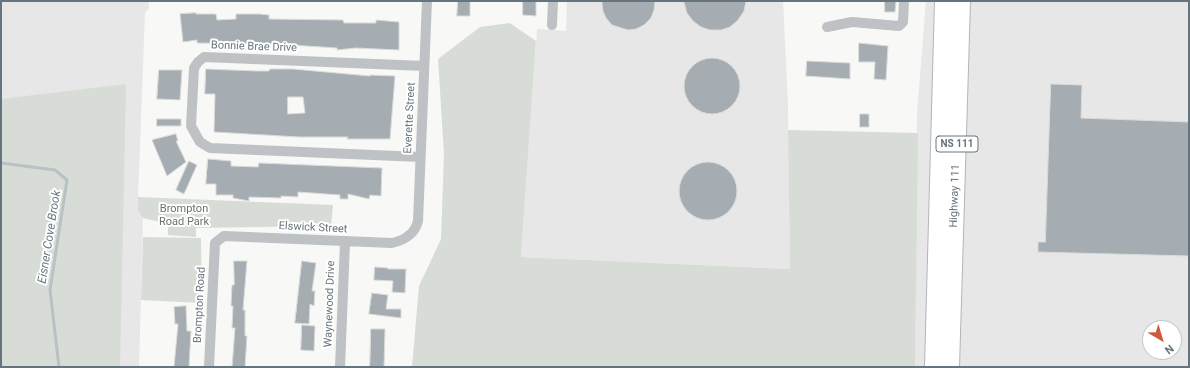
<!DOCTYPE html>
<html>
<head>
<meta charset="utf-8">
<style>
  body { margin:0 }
  #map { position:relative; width:1190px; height:368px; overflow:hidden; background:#f8f8f6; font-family:Roboto,sans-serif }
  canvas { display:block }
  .frame { position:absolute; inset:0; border:2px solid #66757d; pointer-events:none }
  .north { position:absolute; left:1142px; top:320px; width:40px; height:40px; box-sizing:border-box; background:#fff; border:1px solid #c2c8cb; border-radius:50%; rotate:142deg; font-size:11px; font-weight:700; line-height:16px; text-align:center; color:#66757d }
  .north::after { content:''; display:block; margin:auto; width:14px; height:18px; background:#cf593f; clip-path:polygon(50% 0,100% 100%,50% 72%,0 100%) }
</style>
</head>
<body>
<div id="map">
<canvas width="1190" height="368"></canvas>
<div class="frame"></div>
<div class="north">N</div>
</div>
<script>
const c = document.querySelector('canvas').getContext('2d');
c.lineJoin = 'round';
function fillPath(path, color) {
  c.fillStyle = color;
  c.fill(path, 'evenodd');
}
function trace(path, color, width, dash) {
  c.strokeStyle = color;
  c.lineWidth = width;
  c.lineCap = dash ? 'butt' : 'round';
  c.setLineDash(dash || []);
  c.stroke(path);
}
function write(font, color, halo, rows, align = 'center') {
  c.font = font + ' Roboto,sans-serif';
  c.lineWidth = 4;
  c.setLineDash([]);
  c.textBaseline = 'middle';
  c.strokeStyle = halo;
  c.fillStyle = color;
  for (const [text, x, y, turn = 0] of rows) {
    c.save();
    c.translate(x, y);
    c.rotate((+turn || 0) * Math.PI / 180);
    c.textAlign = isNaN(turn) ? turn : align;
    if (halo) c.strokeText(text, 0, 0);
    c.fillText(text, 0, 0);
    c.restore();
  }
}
fillPath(new Path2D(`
  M 1,1 L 149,1 L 149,8 L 145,13 L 138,197 L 138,211 L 143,218 L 139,367 L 1,367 Z
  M 567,1 L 783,1 L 788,105 L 790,269 L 521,257 L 537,29 L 566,31 Z
  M 926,1 L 1189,1 L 1189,367 L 915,367 L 917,113 ZM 1150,328 L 1174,328 L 1174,352 L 1150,352 Z`), '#e6e7e6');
fillPath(new Path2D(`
  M 510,23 L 536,41 L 521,257 L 790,269 L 788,130 L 918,133 L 915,367 L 412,367 L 419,286 L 441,239 L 444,154 L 438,59 L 480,27 Z
  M 126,84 L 120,367 L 1,367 L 1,99 Z
  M 138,197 L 333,205 L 331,226 L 196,228 L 196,237 L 168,235 L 168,224 L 143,218 L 138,211 Z
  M 143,237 L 201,238 L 202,303 L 141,300 Z`), '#d8dcd6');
trace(new Path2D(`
  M 1,163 L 55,170 L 67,180 L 50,290 L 59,367`), '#b7c2c5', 3);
const building = new Path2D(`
  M 458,1 L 470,1 L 470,16 L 457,16 Z
  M 523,1 L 536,1 L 536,16 L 523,15 Z
  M 602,1 L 655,1 L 654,10 L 651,18 L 644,25 L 636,29 L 628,30 L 612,25 L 606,18 L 603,11 Z
  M 684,1 L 746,1 L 744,11 L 738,20 L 730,27 L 721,30 L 710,30 L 701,27 L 693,21 L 687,13 Z
  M 885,1 L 896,1 L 895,12 L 885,12 Z
  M 196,13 L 196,14 L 216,14 L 217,20 L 236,19 L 236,14 L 260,14 L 269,15 L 269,19 L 343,20 L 344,23 L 376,23 L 376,20 L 399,22 L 399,50 L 356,48 L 337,50 L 337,48 L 275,44 L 197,43 L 197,40 L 183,42 L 180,14 Z
  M 859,43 L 888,46 L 886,80 L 874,79 L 875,62 L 859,62 Z
  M684 86a28 28 0 1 1 56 0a28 28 0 1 1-56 0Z
  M 807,61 L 850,63 L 850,79 L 806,76 Z
  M 206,69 L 257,71 L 269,71 L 270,69 L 293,69 L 370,76 L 370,75 L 395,76 L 390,139 L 347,139 L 348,137 L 299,137 L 214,132 L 215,94 L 205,94 ZM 288,97 L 303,97 L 305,113 L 288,114 Z
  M 159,70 L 182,70 L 180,100 L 157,99 Z
  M 1051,84 L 1082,85 L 1081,118 L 1189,122 L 1189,256 L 1038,252 L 1038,242 L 1045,242 Z
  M 860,114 L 869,114 L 869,127 L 860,127 Z
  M 157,119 L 181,119 L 181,126 L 157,126 Z
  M 176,134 L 178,141 L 176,141 L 186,162 L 167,176 L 152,140 Z
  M 208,159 L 231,161 L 231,166 L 258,167 L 259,163 L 382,168 L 381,196 L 370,195 L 369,199 L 348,194 L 348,199 L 340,199 L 340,195 L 298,192 L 298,197 L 281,196 L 281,198 L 249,197 L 249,201 L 233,198 L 233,195 L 216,195 L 216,184 L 206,184 Z
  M 189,161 L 197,165 L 184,194 L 176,190 Z
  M679 191a29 29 0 1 1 58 0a29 29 0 1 1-58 0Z
  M 234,261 L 247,261 L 243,310 L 245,310 L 245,336 L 247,336 L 245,367 L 232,367 L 235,328 L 232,328 L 233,306 L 231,306 L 232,285 L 234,285 Z
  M 302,261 L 316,263 L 312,291 L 315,291 L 314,306 L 310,304 L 309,324 L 295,323 Z
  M 375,267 L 388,268 L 388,269 L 406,269 L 405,293 L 392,292 L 393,281 L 374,280 Z
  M 372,293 L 388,295 L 386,309 L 401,309 L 401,318 L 369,314 Z
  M 186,306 L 187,331 L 191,331 L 189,367 L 174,367 L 178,324 L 175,324 L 174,307 Z
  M 302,325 L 315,326 L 314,351 L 301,350 Z
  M 371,329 L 385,329 L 384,367 L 370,367 Z`);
fillPath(building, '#a6adb2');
trace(building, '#dadad8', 1);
const motorway = new Path2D(`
  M 934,367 L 944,1
  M 950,367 L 961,1`);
trace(motorway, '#b2b6b8', 20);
trace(new Path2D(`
  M 552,25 L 553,1
  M 827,27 L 852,22 L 899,26 L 903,22 L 904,1
  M 420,157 L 210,148 L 200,142 L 191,126 L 194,68 L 198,62 L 204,57 L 424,66
  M 209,367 L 215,243 L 224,236 L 392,243 C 405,240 415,234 418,221 L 427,1
  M 340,367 L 345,242`), '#bec2c5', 10);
trace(motorway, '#fff', 18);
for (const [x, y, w] of [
  [957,144,42]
]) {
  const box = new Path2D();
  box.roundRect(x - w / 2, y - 8, w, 16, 3);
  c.fillStyle = '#fff';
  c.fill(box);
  trace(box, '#66757d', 1);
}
write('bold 10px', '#66757d', null, [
  ["NS 111",957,144]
]);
write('11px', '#66757d', '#fff', [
  ["Bonnie Brae Drive",254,47,2],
  ["Everette Street",410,118,-87],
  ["Highway 111",955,196,-88],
  ["Elswick Street",313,228,3],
  ["Waynewood Drive",330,304,-88],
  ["Brompton Road",200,305,-87]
]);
write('11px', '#687665', '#fff', [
  ["Brompton",184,209],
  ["Road Park",184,222]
]);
write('italic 12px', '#67797f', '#fff', [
  ["Eisner Cove Brook",50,237,-81]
]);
</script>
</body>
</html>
